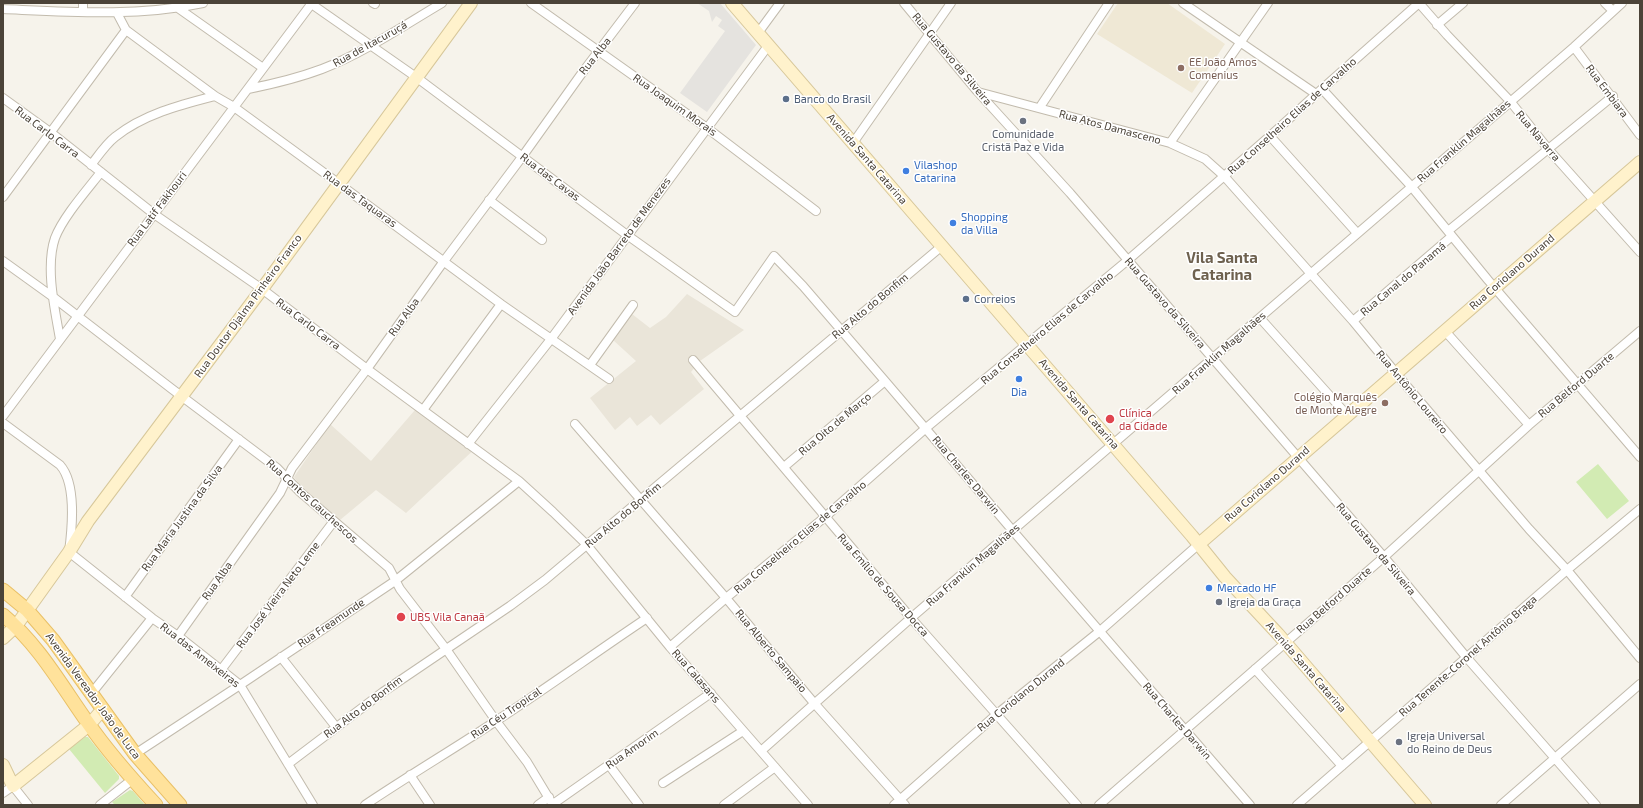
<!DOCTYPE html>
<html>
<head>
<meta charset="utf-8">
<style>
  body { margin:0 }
  #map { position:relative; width:1643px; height:808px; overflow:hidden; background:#f6f3eb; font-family:"Exo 2",sans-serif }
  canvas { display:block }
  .frame { position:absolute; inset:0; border:4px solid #4b4338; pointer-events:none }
</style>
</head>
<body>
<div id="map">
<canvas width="1643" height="808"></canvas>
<div class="frame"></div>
</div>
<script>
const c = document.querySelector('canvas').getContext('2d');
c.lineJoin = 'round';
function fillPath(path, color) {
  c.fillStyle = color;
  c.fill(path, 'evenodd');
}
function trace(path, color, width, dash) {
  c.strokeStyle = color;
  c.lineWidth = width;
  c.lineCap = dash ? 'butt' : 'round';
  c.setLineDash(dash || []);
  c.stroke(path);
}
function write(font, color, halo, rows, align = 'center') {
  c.font = font + ' "Exo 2",sans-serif';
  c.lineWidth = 3;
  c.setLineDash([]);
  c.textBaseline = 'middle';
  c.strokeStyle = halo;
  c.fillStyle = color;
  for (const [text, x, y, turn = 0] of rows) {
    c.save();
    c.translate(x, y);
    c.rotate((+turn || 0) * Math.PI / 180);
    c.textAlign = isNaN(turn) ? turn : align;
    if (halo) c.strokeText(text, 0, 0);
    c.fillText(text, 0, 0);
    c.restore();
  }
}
fillPath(new Path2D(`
  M 687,294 L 744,330 L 700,361 L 691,372 L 704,389 L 660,425 L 651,415 L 637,426 L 630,417 L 615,430 L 590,398 L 636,361 L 613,340 L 632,314 L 650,328 L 666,317 Z
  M 421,403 L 479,445 L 406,513 L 376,490 L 340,520 L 303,490 L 294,477 L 330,424 L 371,461 Z`), '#eae5d9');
fillPath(new Path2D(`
  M 1118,3 L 1167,3 L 1225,44 L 1192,93 L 1097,34 Z`), '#efe8d5');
fillPath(new Path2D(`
  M 1598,464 L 1629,501 L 1607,519 L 1576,482 Z
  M 85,737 L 88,737 L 119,776 L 119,779 L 105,793 L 69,749 Z
  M 130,790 L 133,791 L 145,805 L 115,805 L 112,802 Z`), '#d2ebb3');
fillPath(new Path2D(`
  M 697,3 L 720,3 L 756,45 L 707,112 L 680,93 L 725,31 L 718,26 L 722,20 L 716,16 L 712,22 L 709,11 Z`), '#e5e3df');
const street = new Path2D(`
  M 310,3 L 416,77 L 627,235 L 735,312 L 774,256 L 803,286 L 885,381 L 1013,531 L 1250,805
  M 373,3 L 375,4
  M 531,3 L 707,128 L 816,211
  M 904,3 L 977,91 L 1070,193 L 1384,557 L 1467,658 L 1596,805
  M 1183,3 L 1316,94
  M 1419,3 L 1447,35 L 1510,101 L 1549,150 L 1640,252
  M 1605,3 L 1613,11
  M 178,8 L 263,68
  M 3,9 C 70,12 137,17 203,3
  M 83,12 L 83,3
  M 117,13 L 126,30 L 215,96 L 234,107 L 338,183 L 501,304 L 609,379
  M 1437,25 L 1463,3
  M 758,33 L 780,3
  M 1574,47 L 1640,135
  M 248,89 C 273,84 298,78 322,69 C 364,53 403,26 442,3
  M 1322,89 L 1411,186 L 1488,280 L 1640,457
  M 978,92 L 1170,143 L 1205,159 L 1224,176 L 1353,321 L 1405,384 L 1529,529 L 1567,570 L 1640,658
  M 3,98 L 50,132 L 154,214 L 262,289 L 367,369 L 519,481 L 553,512 L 586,544 L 670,647 L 808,805
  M 1040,107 L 1109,3
  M 1270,136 L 1357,233
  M 853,143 L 951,3
  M 1170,143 L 1268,3
  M 91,165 C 98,156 106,144 115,137 C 144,114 180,105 215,96
  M 3,197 L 126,30
  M 489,200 L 542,240
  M 1448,231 L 1613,96
  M 3,261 L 53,297 L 172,389 L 277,468 L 300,492 L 389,568 L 400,589 L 446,649 L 496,721 L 527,762 L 553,805
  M 1260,318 L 1347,415
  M 1353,321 L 1452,236
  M 1445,331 L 1529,425
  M 60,339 C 55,310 45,267 55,238 C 63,217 87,190 101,172
  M 693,360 L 911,618 L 1077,805
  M 590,365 L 633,305
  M 423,410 L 501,304
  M 3,416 L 312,3
  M 3,423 L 60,465 C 77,484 72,529 69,552 L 152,618 L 178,636 L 240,685 L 313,805
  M 575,424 L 726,598 L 814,703 L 905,805
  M 468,444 L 551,339 L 768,46
  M 784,467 L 885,381
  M 125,597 L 239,439
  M 178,636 L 280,493 L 292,468 L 367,369 L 444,261 L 522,157 L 582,73 L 635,3
  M 670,647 L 726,598 L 825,517 L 926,428 L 1128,260 L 1270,136 L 1322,89 L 1419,3
  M 281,657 L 336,727
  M 1255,669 L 1342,766
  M 221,670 L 334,521
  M 91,694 L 152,618
  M 761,751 L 911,618 L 1574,47 L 1622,3
  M 135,754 L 240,685 L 395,581 L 519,481
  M 288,764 L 383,692 L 510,606 L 545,580 L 942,246
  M 609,765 L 639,805
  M 410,775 L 430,805
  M 663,783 L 743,731
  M 3,793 L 13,786 L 28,805
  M 553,804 L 711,693
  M 100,805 L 133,779
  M 365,805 C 408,776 452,750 496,721 C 547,688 596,652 647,618
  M 538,805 L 549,797
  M 724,805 L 775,767
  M 894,805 L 997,714 L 1100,631 L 1199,544
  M 1099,805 L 1384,557 L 1529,425 L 1640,331
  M 1297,805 L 1567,570 L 1640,509
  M 1501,805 L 1640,684`);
const secondary = new Path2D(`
  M 732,3 L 1192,536 L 1225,577 L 1278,634 L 1425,805
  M 1199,544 L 1640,162
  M 3,638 L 16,626 L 69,552 L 88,521 L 262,289 L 471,3
  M 3,765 L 13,786 L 89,725 L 103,709`);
const primary = new Path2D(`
  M 3,590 L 27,610 L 53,640 L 135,754 L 180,805
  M 3,615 C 39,645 61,685 88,723 C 108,752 132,779 156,805`);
trace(street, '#c2bbad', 10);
trace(secondary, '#d7c79a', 14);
trace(primary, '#e9c066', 15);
trace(street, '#fff', 8);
trace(secondary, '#fff2cc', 12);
trace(primary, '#ffe29b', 13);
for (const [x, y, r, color] of [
  [1181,68,4,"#8d6e63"],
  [786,99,4,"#5c6f8a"],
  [1023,121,4,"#6b7280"],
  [906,171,4,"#3f7fe0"],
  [953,223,4,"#3f7fe0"],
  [966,299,4,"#5c6f8a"],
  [1019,379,4,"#3f7fe0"],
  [1385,403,4,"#8d6e63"],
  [1110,419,5,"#e0444e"],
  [1209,588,4,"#3f7fe0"],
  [1219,602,4,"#6b7280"],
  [401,617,5,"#e0444e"],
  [1399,742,4,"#6b7280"]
]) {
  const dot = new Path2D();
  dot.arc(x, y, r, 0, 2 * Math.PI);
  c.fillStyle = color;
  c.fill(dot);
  trace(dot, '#fff', 1.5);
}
write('11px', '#4b4338', '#fff', [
  ["Rua de Itacuruçá",370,44,-29],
  ["Rua Alba",595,56,-52],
  ["Rua Gustavo da Silveira",952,59,50],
  ["Rua Embiara",1607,91,53],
  ["Rua Joaquim Morais",675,105,35],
  ["Rua Conselheiro Elias de Carvalho",1292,116,-42],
  ["Rua Atos Damasceno",1110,127,15],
  ["Rua Carlo Carra",47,132,37],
  ["Rua Navarra",1538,136,50],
  ["Rua Franklin Magalhães",1464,141,-41],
  ["Avenida Santa Catarina",867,159,49],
  ["Rua das Cavas",550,177,37],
  ["Rua das Taquaras",360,199,36],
  ["Rua Latif Fakhouri",157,209,-53],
  ["Avenida João Barreto de Menezes",619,246,-54],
  ["Rua Coriolano Durand",1512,272,-41],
  ["Rua Canal do Panamá",1403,279,-40],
  ["Rua Gustavo da Silveira",1165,303,49],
  ["Rua Doutor Djalma Pinheiro Franco",248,306,-54],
  ["Rua Alto do Bonfim",870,306,-40],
  ["Rua Alba",404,317,-54],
  ["Rua Carlo Carra",308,324,37],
  ["Rua Conselheiro Elias de Carvalho",1047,328,-40],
  ["Rua Franklin Magalhães",1219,353,-41],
  ["Rua Belford Duarte",1576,385,-40],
  ["Rua Antônio Loureiro",1412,392,50],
  ["Avenida Santa Catarina",1079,404,49],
  ["Rua Oito de Março",835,424,-40],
  ["Rua Charles Darwin",966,475,50],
  ["Rua Coriolano Durand",1267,484,-41],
  ["Rua Contos Gauchescos",312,501,42],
  ["Rua Alto do Bonfim",623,515,-40],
  ["Rua Maria Justina da Silva",182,518,-54],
  ["Rua Conselheiro Elias de Carvalho",800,537,-40],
  ["Rua Gustavo da Silveira",1376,549,50],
  ["Rua Franklin Magalhães",973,565,-41],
  ["Rua Alba",217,581,-55],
  ["Rua Emílio de Sousa Docca",883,585,49],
  ["Rua José Vieira Neto Leme",278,595,-53],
  ["Rua Belford Duarte",1334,600,-41],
  ["Rua Freamunde",331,623,-34],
  ["Rua Alberto Sampaio",771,651,50],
  ["Rua das Ameixeiras",200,655,38],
  ["Rua Tenente-Coronel Antônio Braga",1468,656,-41],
  ["Avenida Santa Catarina",1306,667,49],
  ["Rua Calasans",696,676,49],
  ["Rua Coriolano Durand",1021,695,-39],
  ["Avenida Vereador João de Luca",93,696,54],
  ["Rua Alto do Bonfim",363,707,-37],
  ["Rua Céu Tropical",506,713,-34],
  ["Rua Charles Darwin",1177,721,49],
  ["Rua Amorim",632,749,-35]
]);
write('11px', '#785e54', '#fff', [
  ["EE João Amos",1189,62],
  ["Comenius",1189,75],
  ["Colégio Marquês",1377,397,"right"],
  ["de Monte Alegre",1377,410,"right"]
], 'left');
write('11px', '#4e5e75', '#fff', [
  ["Banco do Brasil",794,99],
  ["Correios",974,299]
], 'left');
write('11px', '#5b616d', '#fff', [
  ["Comunidade",1023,134,"center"],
  ["Cristã Paz e Vida",1023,147,"center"],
  ["Igreja da Graça",1227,602],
  ["Igreja Universal",1407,736],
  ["do Reino de Deus",1407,749]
], 'left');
write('11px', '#366cbe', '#fff', [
  ["Vilashop",914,165],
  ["Catarina",914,178],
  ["Shopping",961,217],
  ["da Villa",961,230],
  ["Dia",1019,392,"center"],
  ["Mercado HF",1217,588]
], 'left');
write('11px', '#be3a42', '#fff', [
  ["Clínica",1119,413],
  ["da Cidade",1119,426],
  ["UBS Vila Canaã",410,617]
], 'left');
write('bold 15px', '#6e614f', '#fff', [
  ["Vila Santa",1222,258],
  ["Catarina",1222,275]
]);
</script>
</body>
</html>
